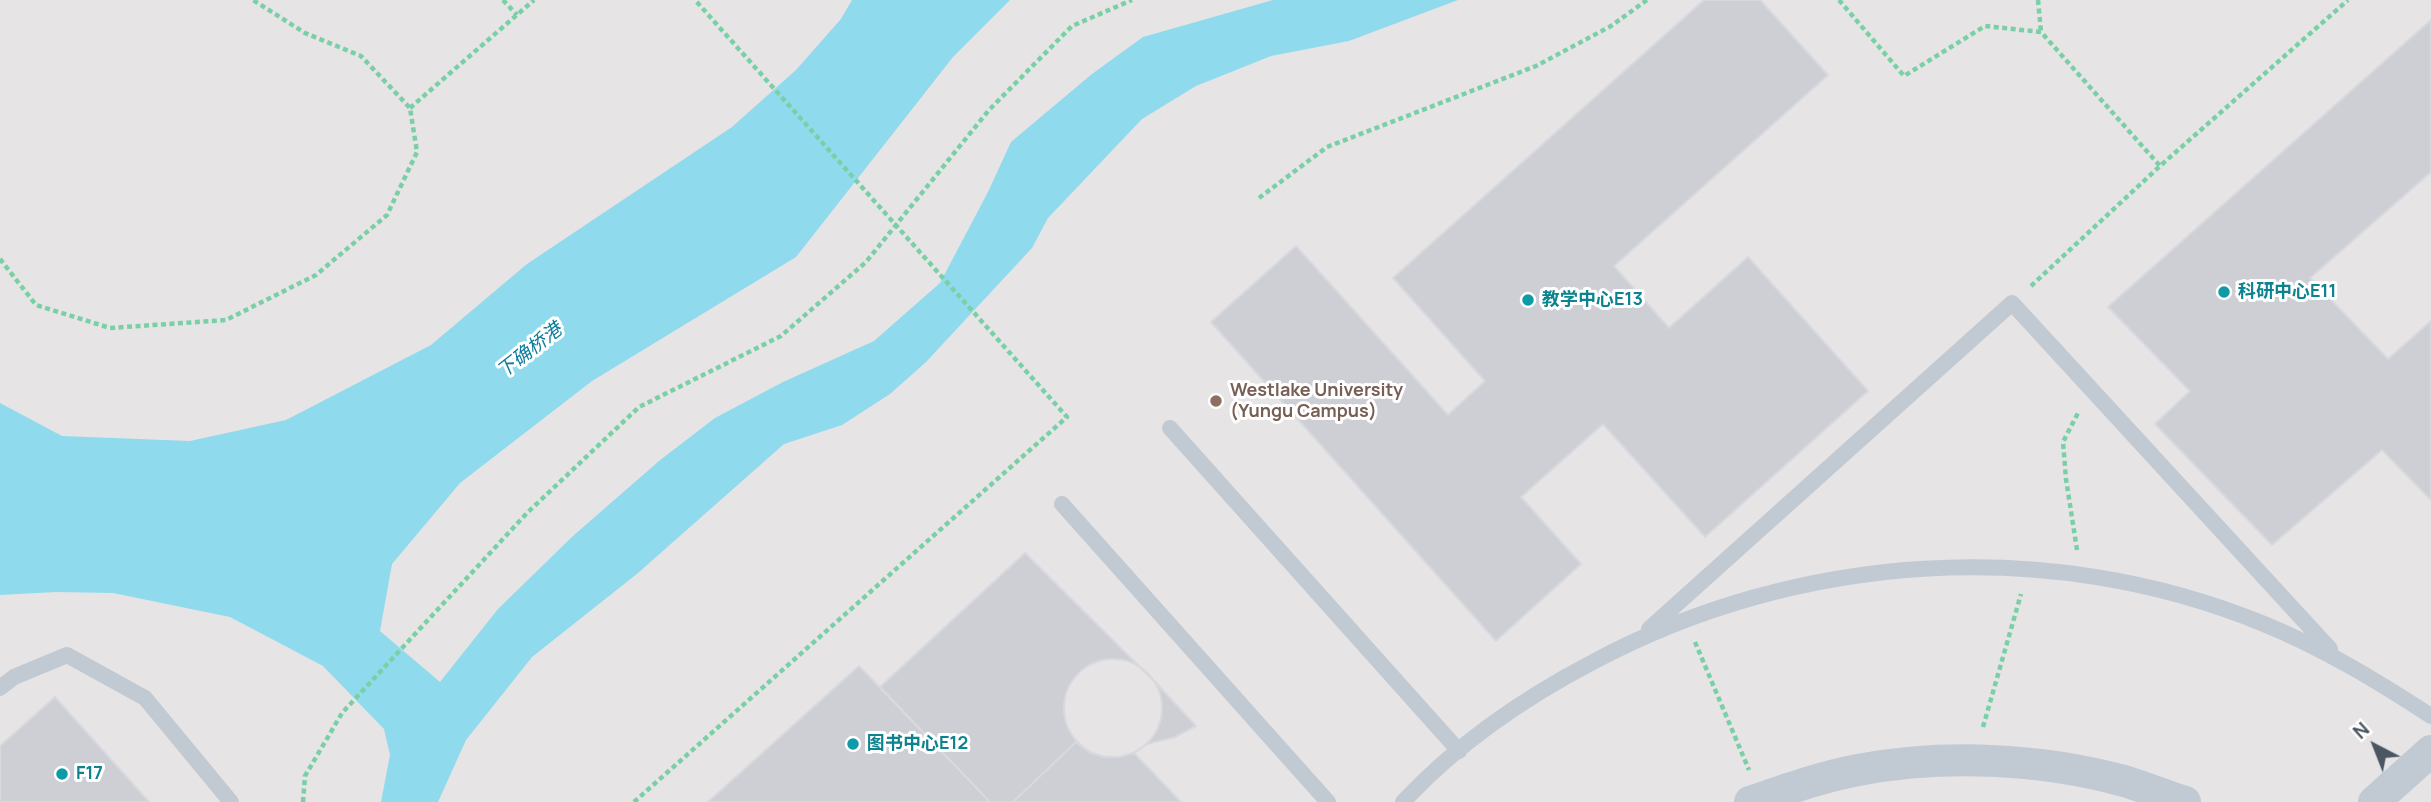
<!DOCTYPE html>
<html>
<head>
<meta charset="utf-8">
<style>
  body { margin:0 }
  #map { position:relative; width:2431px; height:802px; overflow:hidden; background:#f5f3f3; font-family:Manrope,sans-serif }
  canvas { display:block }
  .north { position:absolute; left:2340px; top:711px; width:70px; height:70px; -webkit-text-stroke:5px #fff; paint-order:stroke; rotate:318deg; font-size:19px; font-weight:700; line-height:28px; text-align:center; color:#4a5661 }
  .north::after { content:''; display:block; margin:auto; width:24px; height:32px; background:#4a5661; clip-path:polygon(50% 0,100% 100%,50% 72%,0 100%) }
</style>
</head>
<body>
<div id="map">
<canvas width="2431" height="802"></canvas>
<div class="north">N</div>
</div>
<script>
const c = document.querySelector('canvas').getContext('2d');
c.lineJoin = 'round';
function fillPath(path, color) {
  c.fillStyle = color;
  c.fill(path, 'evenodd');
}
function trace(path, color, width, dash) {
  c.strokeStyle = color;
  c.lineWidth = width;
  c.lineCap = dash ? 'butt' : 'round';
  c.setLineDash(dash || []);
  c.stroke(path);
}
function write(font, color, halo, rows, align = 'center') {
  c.font = font + ' Manrope,"Noto Sans SC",sans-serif';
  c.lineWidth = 6;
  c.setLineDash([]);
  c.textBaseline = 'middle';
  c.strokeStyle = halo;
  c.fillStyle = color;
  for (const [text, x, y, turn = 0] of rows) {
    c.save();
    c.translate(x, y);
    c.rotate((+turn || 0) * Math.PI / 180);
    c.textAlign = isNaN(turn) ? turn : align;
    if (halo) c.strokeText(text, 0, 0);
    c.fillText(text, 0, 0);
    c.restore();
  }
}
fillPath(new Path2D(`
  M 0,0 L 2431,0 L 2431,802 L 0,802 Z`), '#e6e4e5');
fillPath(new Path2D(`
  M 852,0 L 1010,0 L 953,57 L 796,257 L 592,381 L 460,483 L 392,564 L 380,631 L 440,682 L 498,609 L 573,536 L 659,461 L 715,418 L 783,382 L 874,341 L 940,283 L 988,192 L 1011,142 L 1092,74 L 1143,37 L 1273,0 L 1458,0 L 1349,41 L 1271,56 L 1196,86 L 1142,119 L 1048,218 L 1032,248 L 926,362 L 890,394 L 842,425 L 784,444 L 638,573 L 532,657 L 466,740 L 438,802 L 381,802 L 390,755 L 384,729 L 323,666 L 230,617 L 113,593 L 56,592 L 0,595 L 0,403 L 62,436 L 190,441 L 286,420 L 431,345 L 527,264 L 732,127 L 796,70 L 841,19 Z`), '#90daee');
const building = new Path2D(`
  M 1704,0 L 1760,0 L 1828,75 L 1614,266 L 1669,328 L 1748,257 L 1868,391 L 1705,537 L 1603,424 L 1521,497 L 1581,564 L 1496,641 L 1211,322 L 1296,246 L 1448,415 L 1485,381 L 1393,278 Z
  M 2431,20 L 2431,172 L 2310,278 L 2388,359 L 2431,321 L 2431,500 L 2382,450 L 2272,545 L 2155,424 L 2190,391 L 2108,307 Z
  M 1025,553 L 1155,682 L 1196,726 L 1175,737 L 1147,744 L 1134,753 L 1119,757 L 1104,757 L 1089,752 L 1076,742 L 1013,802 L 990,802 L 880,687 Z
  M1064 708a49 49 0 1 1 98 0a49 49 0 1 1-98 0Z
  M 859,666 L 990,802 L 708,802 Z
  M 55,697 L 149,802 L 0,802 L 0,746 Z
  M 1076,742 L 1089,752 L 1104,757 L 1119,757 L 1134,753 L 1181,802 L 1013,802 Z`);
fillPath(building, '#cdcfd5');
trace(building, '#d7d9de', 2);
trace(new Path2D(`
  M 503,0 L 517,15
  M 1839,0 L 1904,76 L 1985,26 L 2041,32 L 2160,166
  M 2038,0 L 2041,32
  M 410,108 L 534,0
  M 1259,198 L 1327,147 L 1536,66 L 1611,26 L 1647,0
  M 0,259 L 36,305 L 110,328 L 226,320 L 316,275 L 387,215 L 417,152 L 410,108 L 361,56 L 305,33 L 253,0
  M 2031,286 L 2160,166 L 2348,0
  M 2077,550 L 2066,479 L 2063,442 L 2078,413
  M 1695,642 L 1749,770
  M 1983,727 L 2021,594
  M 303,802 L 305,776 L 342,713 L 527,513 L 639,407 L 781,336 L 866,262 L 989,110 L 1072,26 L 1132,0
  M 634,802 L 1067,417 L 695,0`), '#7ad0a6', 4.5, [5, 3.5]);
trace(new Path2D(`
  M 1170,428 L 1459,751
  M 1062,504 L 1328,802
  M 1649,629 L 2012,303 L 2330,649
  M 0,688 L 14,677 L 67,655 L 145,698 L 231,802
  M 1403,802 C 1456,745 1524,698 1593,662 C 1797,553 2048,535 2264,624 C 2323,648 2377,681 2431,716`), '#c1cad2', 16);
trace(new Path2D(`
  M 1750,802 C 1785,790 1821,777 1858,770 C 1944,754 2039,758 2124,781 C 2144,787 2164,795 2185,802
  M 2374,802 L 2431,751`), '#c1cad2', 32);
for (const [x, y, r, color] of [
  [2224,292,7,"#0f9aa8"],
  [1528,300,7,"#0f9aa8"],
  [1216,401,7,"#8d6e63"],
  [853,744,7,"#0f9aa8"],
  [62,774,7,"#0f9aa8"]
]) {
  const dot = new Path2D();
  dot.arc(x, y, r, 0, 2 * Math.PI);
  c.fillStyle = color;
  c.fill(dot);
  trace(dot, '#fff', 2.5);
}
write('bold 18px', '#0d838f', '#fff', [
  ["科研中心E11",2238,292],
  ["教学中心E13",1542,300],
  ["图书中心E12",867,744],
  ["F17",76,774]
], 'left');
write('bold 18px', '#785e54', '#fff', [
  ["Westlake University",1230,391],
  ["(Yungu Campus)",1230,412]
], 'left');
write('italic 19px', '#0c7c9b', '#fff', [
  ["下确桥港",530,351,-38]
]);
</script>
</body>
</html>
